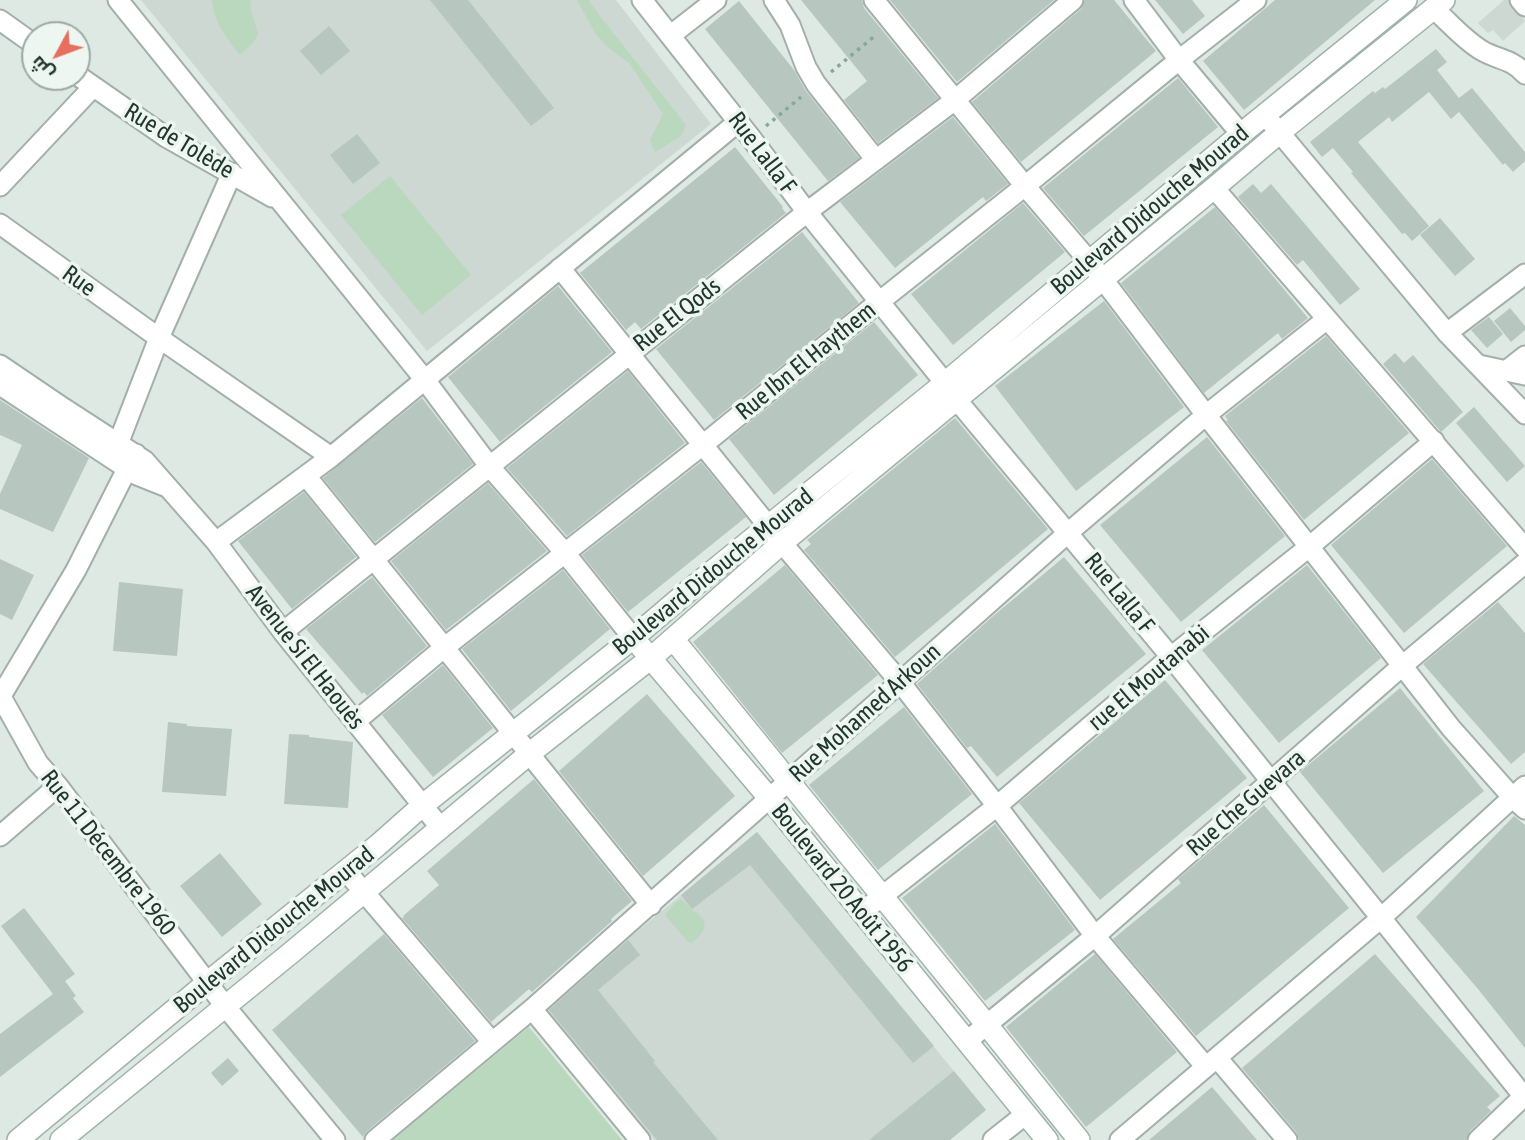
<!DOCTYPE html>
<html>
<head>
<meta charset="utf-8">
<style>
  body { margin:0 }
  #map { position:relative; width:1525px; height:1140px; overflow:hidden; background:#dee9e3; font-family:"Asap Condensed",Cairo,sans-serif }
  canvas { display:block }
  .north { position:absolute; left:21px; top:21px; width:70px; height:70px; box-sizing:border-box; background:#eef6f1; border:2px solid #9caaa3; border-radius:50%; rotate:229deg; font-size:19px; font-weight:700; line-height:28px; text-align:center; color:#21372e }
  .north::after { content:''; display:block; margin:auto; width:24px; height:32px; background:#e66f5f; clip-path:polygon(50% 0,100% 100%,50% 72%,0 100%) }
</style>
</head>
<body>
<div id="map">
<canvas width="1525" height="1140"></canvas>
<div class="north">ش</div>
</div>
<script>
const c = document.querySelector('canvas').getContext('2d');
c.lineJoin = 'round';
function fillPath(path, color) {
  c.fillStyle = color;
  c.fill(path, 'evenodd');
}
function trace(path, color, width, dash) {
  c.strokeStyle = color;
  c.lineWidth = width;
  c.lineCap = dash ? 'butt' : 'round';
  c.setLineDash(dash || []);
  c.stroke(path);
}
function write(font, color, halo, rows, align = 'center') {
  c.font = font + ' "Asap Condensed",sans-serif';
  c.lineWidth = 7;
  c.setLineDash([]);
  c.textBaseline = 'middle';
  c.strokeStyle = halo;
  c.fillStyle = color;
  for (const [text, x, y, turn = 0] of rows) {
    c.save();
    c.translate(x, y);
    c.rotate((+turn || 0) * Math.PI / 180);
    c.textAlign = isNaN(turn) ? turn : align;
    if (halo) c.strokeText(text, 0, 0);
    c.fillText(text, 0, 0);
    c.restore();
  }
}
fillPath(new Path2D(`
  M 141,0 L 616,0 L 711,124 L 427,351 Z
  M 1504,0 L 1508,0 L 1525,21 L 1503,41 L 1493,30 L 1488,33 L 1478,23 Z
  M 757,832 L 986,1110 L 950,1140 L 654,1140 L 545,1008 Z`), '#cdd8d2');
fillPath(new Path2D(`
  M 212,0 L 251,0 L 250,7 L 258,34 L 254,42 L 240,55 C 226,37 214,24 212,0 Z
  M 577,0 L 589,0 L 596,11 L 686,125 L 681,136 L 655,152 L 650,140 L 663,114 L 630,64 L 606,46 L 595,33 Z
  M 390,176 L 471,275 L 422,315 L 341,215 Z
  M 681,899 C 685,902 687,905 690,908 C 695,914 693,909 699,915 C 711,924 701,937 691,943 L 686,940 L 665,915 L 675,903 Z
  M 529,1027 L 622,1140 L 393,1140 Z`), '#b9d8bd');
fillPath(new Path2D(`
  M 430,0 L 468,0 L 554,108 L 531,126 Z
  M 801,0 L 862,0 L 864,8 L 938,98 L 878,143 L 844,100 L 867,81 Z
  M 890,0 L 1054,0 L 957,82 Z
  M 1085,0 L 1114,0 L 1156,51 L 1021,162 L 972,102 L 1081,9 Z
  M 1155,0 L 1192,0 L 1205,16 L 1183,34 Z
  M 1275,0 L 1375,0 L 1244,110 L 1203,61 Z
  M 739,1 L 794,70 L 806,91 L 859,158 L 828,181 L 705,29 Z
  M 329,26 L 350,51 L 321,75 L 300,51 Z
  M 1436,49 L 1447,62 L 1437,70 L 1459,98 L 1472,88 L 1525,152 L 1525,161 L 1513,172 L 1505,163 L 1503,165 L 1459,112 L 1451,119 L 1429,92 L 1392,122 L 1389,117 L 1358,142 L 1429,226 L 1412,241 L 1405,233 L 1402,234 L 1351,173 L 1353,172 L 1333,148 L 1322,157 L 1310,142 L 1373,91 L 1375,93 L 1383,87 L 1385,89 Z
  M 1178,78 L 1218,127 L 1084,236 L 1043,188 Z
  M 953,117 L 1008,184 L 986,201 L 983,197 L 895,268 L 840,202 Z
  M 357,134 L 380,163 L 353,184 L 330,155 Z
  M 735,147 L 783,207 L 782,208 L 786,213 L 641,329 L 635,322 L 626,330 L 580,273 Z
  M 1253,184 L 1261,193 L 1271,184 L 1360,289 L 1340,305 L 1303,260 L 1297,265 L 1238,197 Z
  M 1023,203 L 1065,252 L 953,345 L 911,294 Z
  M 1215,207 L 1308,318 L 1282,339 L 1278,333 L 1204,393 L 1121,283 Z
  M 1440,218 L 1475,259 L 1455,276 L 1420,235 Z
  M 802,232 L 859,303 L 714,420 L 656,349 Z
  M 558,286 L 612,352 L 500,442 L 448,377 Z
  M 1104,301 L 1184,407 L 1076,491 L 995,386 Z
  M 1510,308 L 1525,326 L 1525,330 L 1511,342 L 1494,321 Z
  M 1489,317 L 1503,334 L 1487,348 L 1471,330 Z
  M 874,322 L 918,375 L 774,495 L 729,439 Z
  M 1326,336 L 1409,433 L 1304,520 L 1226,421 L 1228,420 L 1225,416 Z
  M 1395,353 L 1404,363 L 1413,355 L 1463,412 L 1441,432 L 1383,364 Z
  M 628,371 L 685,443 L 567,536 L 507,468 Z
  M 422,398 L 473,464 L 375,542 L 323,478 Z
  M 0,400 L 89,458 L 53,532 L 0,509 L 0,494 L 22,445 L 0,435 Z
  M 1474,407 L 1525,466 L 1507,482 L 1456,423 Z
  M 955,418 L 1048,529 L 895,657 L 804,550 L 811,544 L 807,540 Z
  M 1207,437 L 1285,536 L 1181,622 L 1100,525 Z
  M 1432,459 L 1507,546 L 1404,633 L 1331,545 Z
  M 701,462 L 746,517 L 628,612 L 582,555 Z
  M 488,483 L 547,551 L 446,630 L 391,561 Z
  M 304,492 L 356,557 L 292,609 L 238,541 Z
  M 1064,557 L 1146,654 L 997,777 L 971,746 L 967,748 L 917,684 L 992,617 Z
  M 0,559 L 34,575 L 12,620 L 0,614 Z
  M 785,565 L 878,675 L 782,753 L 693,642 Z
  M 1307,565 L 1381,658 L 1279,743 L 1202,650 Z
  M 563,570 L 610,629 L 511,711 L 462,649 Z
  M 372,577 L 427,646 L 367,696 L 364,692 L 362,694 L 306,629 Z
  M 119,582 L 183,589 L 177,656 L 113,651 Z
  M 1498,602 L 1525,633 L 1525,752 L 1511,764 L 1423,664 Z
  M 443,665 L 493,728 L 433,777 L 382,715 Z
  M 1165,680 L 1247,778 L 1100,900 L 1019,803 Z
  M 1400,688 L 1484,791 L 1383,873 L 1300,772 Z
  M 647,694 L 735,796 L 643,876 L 559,771 Z
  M 904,707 L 972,794 L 878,870 L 809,785 Z
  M 168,722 L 187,724 L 187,726 L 232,729 L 226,796 L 162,792 Z
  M 289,734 L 309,735 L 309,737 L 353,742 L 348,808 L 284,804 Z
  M 534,779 L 632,901 L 611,919 L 612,921 L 532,992 L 529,989 L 491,1022 L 402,918 L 404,917 L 403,916 L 439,885 L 427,871 Z
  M 1264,805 L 1349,908 L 1196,1036 L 1113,939 L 1181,883 L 1178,879 Z
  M 1514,816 L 1525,825 L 1525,1048 L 1478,989 L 1416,917 Z
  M 995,824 L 1075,930 L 985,1001 L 902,898 Z
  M 757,832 L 934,1046 L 913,1063 L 750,865 L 692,909 L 681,895 Z
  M 220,853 L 262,904 L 222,937 L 180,886 Z
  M 24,908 L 75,974 L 65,981 L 76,996 L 73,998 L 84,1012 L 0,1077 L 0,1034 L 53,994 L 1,926 Z
  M 384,934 L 475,1041 L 367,1131 L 363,1137 L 272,1030 Z
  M 628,940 L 640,955 L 598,990 L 655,1061 L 653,1062 L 718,1140 L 657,1140 L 549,1010 Z
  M 1095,954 L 1177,1052 L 1086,1127 L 1006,1027 Z
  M 1375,954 L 1500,1096 L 1487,1107 L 1491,1111 L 1470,1131 L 1466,1140 L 1299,1140 L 1296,1132 L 1242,1068 Z
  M 228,1058 L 239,1071 L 222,1086 L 211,1073 Z
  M 954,1071 L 986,1110 L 950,1140 L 869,1140 Z
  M 1212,1087 L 1257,1140 L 1149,1140 Z`), '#b7c6be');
const street = new Path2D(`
  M 118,0 L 425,380 L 490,467 L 565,553 L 633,638
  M 642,0 L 751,138 L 807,212 L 945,383 L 956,399 L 1171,657 L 1381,918 L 1120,1140
  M 774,0 L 790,25 L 806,67 L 816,84 L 876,160
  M 874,0 L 1025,186 L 1089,261 L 1206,415 L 1451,728 L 1513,798 L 1525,809
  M 1134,0 L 1179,60 L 1241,134
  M 1520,0 L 1525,6
  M 1434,9 C 1449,22 1463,39 1481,50 C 1497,60 1511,58 1525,74
  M 0,20 L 35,45
  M 671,35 L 716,0
  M 77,75 L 166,137 L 272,197
  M 1265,115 L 1447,333 L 1525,414
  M 0,186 L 93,87
  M 1214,188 L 1525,548
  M 0,224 L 159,338 L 331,457
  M 560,268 L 782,543 L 900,682 L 997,806 L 1095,936 L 1206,1067
  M 1447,333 L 1525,274
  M 0,365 L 62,407 L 145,461 L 216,542 L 283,632 L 440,827
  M 1479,365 L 1525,375
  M 1506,371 L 1525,356
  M 0,385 L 137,475 L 167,487
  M 118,444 L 159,338 L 232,173
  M 306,476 C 422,618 535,762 651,905
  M 216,542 L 331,457 L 738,122
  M 283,632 L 807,212 L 955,100 L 1073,0
  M 0,695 L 38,763 L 58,786 L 225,1006 L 335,1140
  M 1,696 L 76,570 L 127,469 L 136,454
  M 356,721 L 445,647 L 704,444 L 879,302 L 1025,186 L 1179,60 L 1256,0
  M 1525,786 L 1381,918 L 1525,1098
  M 0,836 L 58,786
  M 346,871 L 492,1042
  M 862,912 L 997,806 L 1171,657 L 1309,547 L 1434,441
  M 532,1009 L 640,1140
  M 967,1041 L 1095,936 L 1402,666 L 1525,563
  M 1218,1059 L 1287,1140
  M 375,1140 L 532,1009 L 1069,532 L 1206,415 L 1327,319
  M 993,1140 L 1026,1114
  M 1478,1140 L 1525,1095`);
const secondary = new Path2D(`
  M 673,639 L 987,1025 L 1079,1140
  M 641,647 L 770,799 L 1047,1140
  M 18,1140 L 208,982 L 378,845 L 423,805 L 633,638 L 693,587 L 945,383 L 1241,134 L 1406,0
  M 61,1140 L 292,952 L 529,754 L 651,658 L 782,543 L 1214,188 L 1279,133 L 1444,0`);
trace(street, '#a2b0a9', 23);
trace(secondary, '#9fb3a9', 24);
trace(new Path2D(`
  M 831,72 L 876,35
  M 766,126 L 801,97`), '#81aa98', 3.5, [3.5, 5]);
trace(street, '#fff', 19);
trace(secondary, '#fff', 21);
write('24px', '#21372e', '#eef6f1', [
  ["Rue de Tolède",179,141,31],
  ["Rue Lalla F",762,153,53],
  ["Boulevard Didouche Mourad",1150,210,-40],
  ["Rue",79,281,36],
  ["Rue El Qods",677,315,-38],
  ["Rue Ibn El Haythem",806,361,-39],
  ["Boulevard Didouche Mourad",713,572,-39],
  ["Rue Lalla F",1119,593,51],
  ["Avenue Si El Haouès",305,657,52],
  ["rue El Moutanabi",1149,678,-40],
  ["Rue Mohamed Arkoun",865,713,-42],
  ["Rue Che Guevara",1246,803,-41],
  ["Rue 11 Décembre 1960",108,853,52],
  ["Boulevard 20 Août 1956",842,888,51],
  ["Boulevard Didouche Mourad",274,930,-39]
]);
</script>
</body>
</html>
